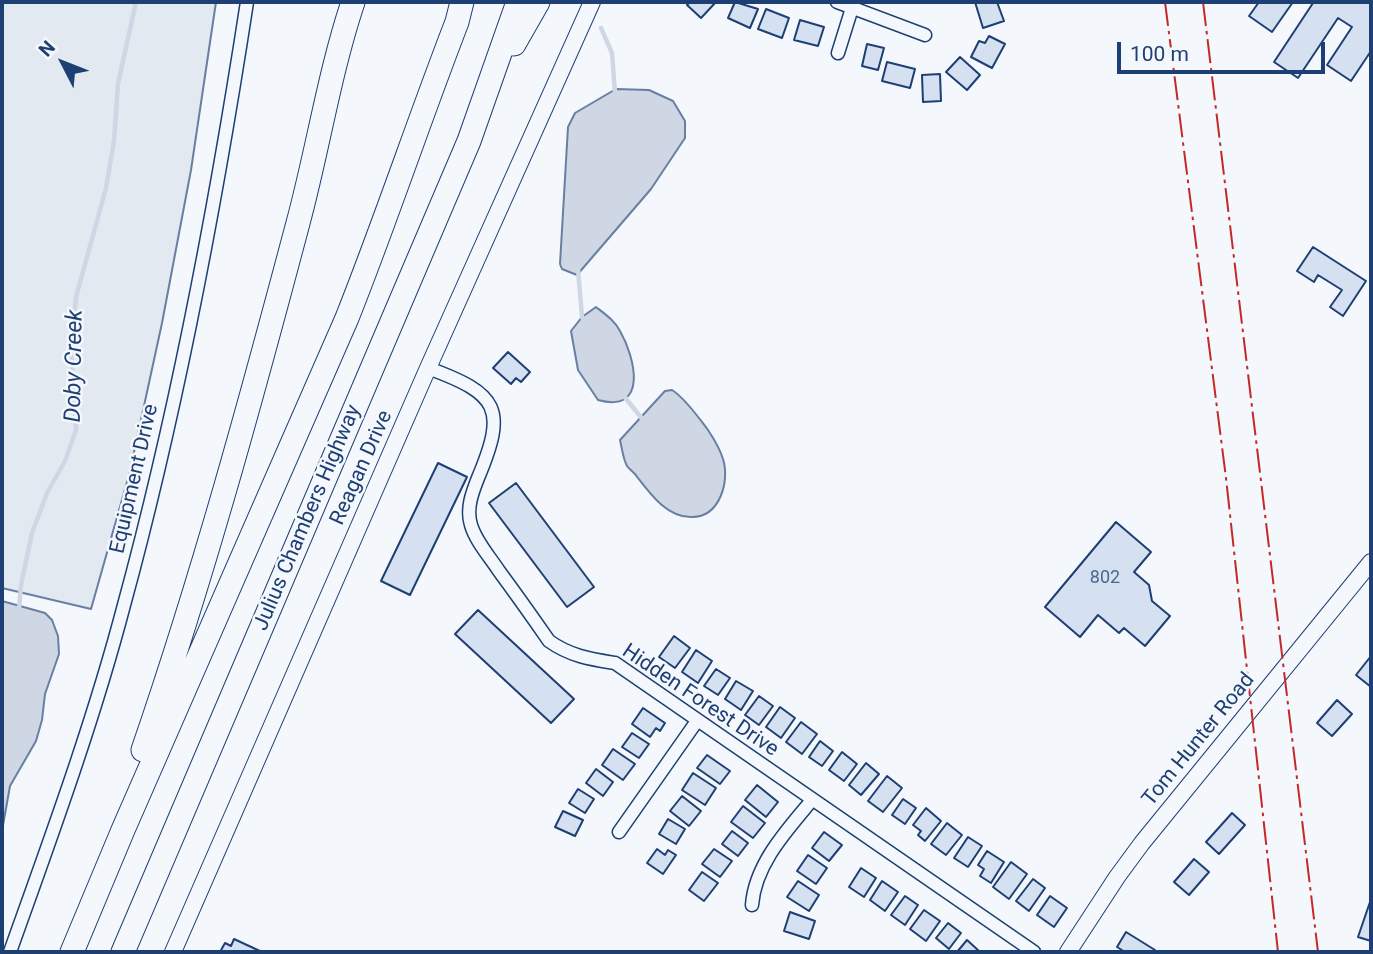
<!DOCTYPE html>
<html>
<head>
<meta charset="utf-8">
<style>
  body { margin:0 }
  #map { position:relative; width:1373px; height:954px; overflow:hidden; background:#f4f7fb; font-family:Roboto,sans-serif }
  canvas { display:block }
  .frame { position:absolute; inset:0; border:4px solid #1d3f73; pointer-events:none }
  .north { position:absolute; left:28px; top:28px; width:70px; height:70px; -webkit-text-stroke:5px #f4f7fb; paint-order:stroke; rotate:312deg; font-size:19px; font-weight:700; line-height:28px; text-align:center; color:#1d3f73 }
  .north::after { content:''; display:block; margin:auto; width:24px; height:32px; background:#1d3f73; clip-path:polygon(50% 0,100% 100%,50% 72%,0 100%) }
  .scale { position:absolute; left:1117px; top:42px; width:208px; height:32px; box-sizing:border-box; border:4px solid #1d3f73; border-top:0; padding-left:9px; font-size:21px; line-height:24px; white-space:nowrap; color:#1d3f73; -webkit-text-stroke:5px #f4f7fb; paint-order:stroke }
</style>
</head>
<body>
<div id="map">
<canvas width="1373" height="954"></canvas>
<div class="frame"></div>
<div class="north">N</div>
<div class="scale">100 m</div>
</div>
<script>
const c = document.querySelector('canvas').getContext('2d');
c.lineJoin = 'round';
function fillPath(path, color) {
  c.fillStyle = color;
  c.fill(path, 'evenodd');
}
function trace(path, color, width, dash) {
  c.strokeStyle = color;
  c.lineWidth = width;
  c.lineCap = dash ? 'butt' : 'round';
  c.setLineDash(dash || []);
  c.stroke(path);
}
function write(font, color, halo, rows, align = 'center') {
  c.font = font + ' Roboto,sans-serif';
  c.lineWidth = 5;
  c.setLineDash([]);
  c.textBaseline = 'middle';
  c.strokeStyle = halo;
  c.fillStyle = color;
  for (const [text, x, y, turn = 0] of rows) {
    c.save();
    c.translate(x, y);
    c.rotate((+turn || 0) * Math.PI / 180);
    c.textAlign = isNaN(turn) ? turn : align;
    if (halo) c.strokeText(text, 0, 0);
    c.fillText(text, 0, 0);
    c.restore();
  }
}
const green = new Path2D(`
  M 2,2 L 216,2 L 191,170 L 162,323 L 129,475 L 91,609 L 2,588 Z`);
fillPath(green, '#e3e9f0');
trace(green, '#687fa3', 2);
const water = new Path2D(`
  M 616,89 L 649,90 L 673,101 L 685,121 L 685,138 L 651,189 L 577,275 L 562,269 L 560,264 L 568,127 L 575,113 Z
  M 596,307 C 605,314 615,321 620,331 C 635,357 649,414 598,400 L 578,370 L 571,331 L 582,317 Z
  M 672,390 C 685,398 699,418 708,430 C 714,439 720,449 723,459 C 730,481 720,517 692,517 C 668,518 651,495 638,478 C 635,473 630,470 627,466 C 623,459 622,448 620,440 L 665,391 Z
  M 2,601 L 45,613 L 52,620 L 58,636 L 59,654 L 45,694 L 42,720 L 36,741 L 10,786 L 2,831 Z`);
fillPath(water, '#cfd7e4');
trace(water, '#687fa3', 2);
trace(new Path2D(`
  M 601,28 L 612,53 L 615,93
  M 578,269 L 582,317 L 585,323
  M 623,395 L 644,421
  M 19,609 L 21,585 L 32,533 L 47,493 L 65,461 L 76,430 L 71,347 L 76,297 L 106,188 L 114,141 L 118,84 L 136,2`), '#cfd7e4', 4.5);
const building = new Path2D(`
  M 690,2 L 716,2 L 701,18 L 687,5 Z
  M 735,2 L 758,9 L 750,28 L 728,18 Z
  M 975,2 L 997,2 L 1004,21 L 983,28 Z
  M 1259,2 L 1293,2 L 1272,32 L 1249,16 Z
  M 1311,2 L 1371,2 L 1371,51 L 1351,81 L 1327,65 L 1352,27 L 1338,18 L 1298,78 L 1274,62 L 1313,3 Z
  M 766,9 L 789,18 L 782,38 L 758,29 Z
  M 800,20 L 824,27 L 818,46 L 794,40 Z
  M 989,36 L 1005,44 L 992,68 L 971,57 L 979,41 L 985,43 Z
  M 867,44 L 884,48 L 878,70 L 862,66 Z
  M 960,57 L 980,75 L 967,90 L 946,72 Z
  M 887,62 L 915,69 L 910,88 L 882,81 Z
  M 940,74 L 941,101 L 923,102 L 922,75 Z
  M 1313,247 L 1366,281 L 1343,316 L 1330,307 L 1342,290 L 1318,275 L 1314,282 L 1297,271 Z
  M 508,352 L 530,372 L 521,382 L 516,378 L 511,384 L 493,368 Z
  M 438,463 L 467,477 L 410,595 L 381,581 Z
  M 516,483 L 594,587 L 567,607 L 489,503 Z
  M 1116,522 L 1151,552 L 1134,572 L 1149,585 L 1152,601 L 1170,616 L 1145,646 L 1124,628 L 1119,633 L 1098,615 L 1080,637 L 1045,607 Z
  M 478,610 L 574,699 L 551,723 L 455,634 Z
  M 674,636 L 690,648 L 675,668 L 659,657 Z
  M 696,650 L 712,661 L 698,683 L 682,672 Z
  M 1371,656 L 1371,687 L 1356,675 Z
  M 716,669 L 730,678 L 718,695 L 704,686 Z
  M 736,681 L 753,691 L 741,710 L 725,699 Z
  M 759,696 L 773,706 L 759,725 L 745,715 Z
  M 1337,700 L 1352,714 L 1332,736 L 1317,723 Z
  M 780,707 L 795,718 L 781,738 L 766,727 Z
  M 643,708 L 665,723 L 660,731 L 656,728 L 650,737 L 632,724 Z
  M 801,722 L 817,734 L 802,754 L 786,742 Z
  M 632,733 L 649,744 L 639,758 L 622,747 Z
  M 820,741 L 833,751 L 822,766 L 809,757 Z
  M 613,749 L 635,764 L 623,780 L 602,765 Z
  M 842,752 L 857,764 L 844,781 L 829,770 Z
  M 707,755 L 730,771 L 720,784 L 697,768 Z
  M 866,763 L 879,774 L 861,795 L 849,785 Z
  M 596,769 L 613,782 L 603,796 L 586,783 Z
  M 693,773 L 716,788 L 705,805 L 682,790 Z
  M 887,776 L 902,788 L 883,812 L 868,801 Z
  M 757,785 L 778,802 L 766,817 L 745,800 Z
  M 578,789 L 594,799 L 585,813 L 569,803 Z
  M 682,796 L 701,811 L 689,826 L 670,811 Z
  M 903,799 L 916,808 L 905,824 L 892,815 Z
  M 743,806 L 765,823 L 753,838 L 731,822 Z
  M 926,808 L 941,821 L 925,841 L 918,835 L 921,831 L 913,825 Z
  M 563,811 L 583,820 L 575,836 L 555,827 Z
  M 1232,813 L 1245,825 L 1219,854 L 1206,842 Z
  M 668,819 L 685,829 L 676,844 L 659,834 Z
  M 947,823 L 962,835 L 946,855 L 931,844 Z
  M 732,831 L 748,843 L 738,856 L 722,844 Z
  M 824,832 L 842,845 L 829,861 L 812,848 Z
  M 968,837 L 982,846 L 968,867 L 954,858 Z
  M 657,849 L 665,855 L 668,850 L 676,855 L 663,874 L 647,863 Z
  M 714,849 L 732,861 L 720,877 L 702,864 Z
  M 987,851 L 1004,862 L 991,883 L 980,876 L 984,869 L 978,865 Z
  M 808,855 L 827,868 L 816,884 L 797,871 Z
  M 1194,859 L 1209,872 L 1189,895 L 1174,882 Z
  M 1011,862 L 1027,874 L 1009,899 L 993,887 Z
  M 861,868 L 876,878 L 864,897 L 849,887 Z
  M 702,872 L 718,883 L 704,901 L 689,890 Z
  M 1033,879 L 1045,888 L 1029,911 L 1016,901 Z
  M 798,881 L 819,895 L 809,911 L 787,897 Z
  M 882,881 L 898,892 L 885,911 L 870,900 Z
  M 905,896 L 918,905 L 905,925 L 891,915 Z
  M 1050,896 L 1067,908 L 1054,927 L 1037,915 Z
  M 1371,899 L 1371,941 L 1358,937 Z
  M 924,910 L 940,921 L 926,941 L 910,929 Z
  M 790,912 L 815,921 L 809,939 L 784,931 Z
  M 948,923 L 961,933 L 949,949 L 936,938 Z
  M 1126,932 L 1155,950 L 1154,952 L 1125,952 L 1117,947 Z
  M 234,939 L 262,952 L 220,952 L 225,943 L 231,946 Z
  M 967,940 L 979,951 L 978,952 L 957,952 Z`);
fillPath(building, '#d5e0f0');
trace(building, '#1d3f73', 2);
const minor = new Path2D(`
  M 837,2 L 925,35
  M 838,53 L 852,8
  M 428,368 C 499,394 507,409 478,478 C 472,493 466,509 471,525 C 476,542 490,557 499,571 C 516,594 533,618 549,641 C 570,656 590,659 615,663 L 1034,952
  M 619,832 L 697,721
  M 752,905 C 755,864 787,830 812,800
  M 10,952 C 51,837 93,723 124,605 C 178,407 216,204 247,2`);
const tertiary = new Path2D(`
  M 173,952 L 428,368 L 592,2
  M 1068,952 L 1117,877 L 1142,843 L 1371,562`);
const motorway = new Path2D(`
  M 514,44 L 538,2
  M 143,750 C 203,576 251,400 298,223 C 318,149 329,74 353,2
  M 72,952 L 123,830 L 347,318 C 386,220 419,120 457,22 L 462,2
  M 123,952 L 469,141 L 518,2`);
trace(minor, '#1d3f73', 15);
trace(tertiary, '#1d3f73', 18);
trace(motorway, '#1d3f73', 25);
trace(minor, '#f4f7fb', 12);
trace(tertiary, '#f4f7fb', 16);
trace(motorway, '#f4f7fb', 23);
trace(new Path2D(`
  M 1165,2 L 1226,478 L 1278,952
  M 1203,2 L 1318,952`), '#c62828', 2, [24, 5, 3.5, 5]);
write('18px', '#4b6792', null, [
  ["802",1105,578]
]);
write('21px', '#1d3f73', '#f4f7fb', [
  ["Reagan Drive",362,468,-66],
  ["Equipment Drive",135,479,-77],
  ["Julius Chambers Highway",308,518,-67],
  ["Hidden Forest Drive",700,701,34],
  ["Tom Hunter Road",1199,740,-51]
]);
write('italic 23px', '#1d3f73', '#f4f7fb', [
  ["Doby Creek",75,366,-89]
]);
</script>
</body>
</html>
